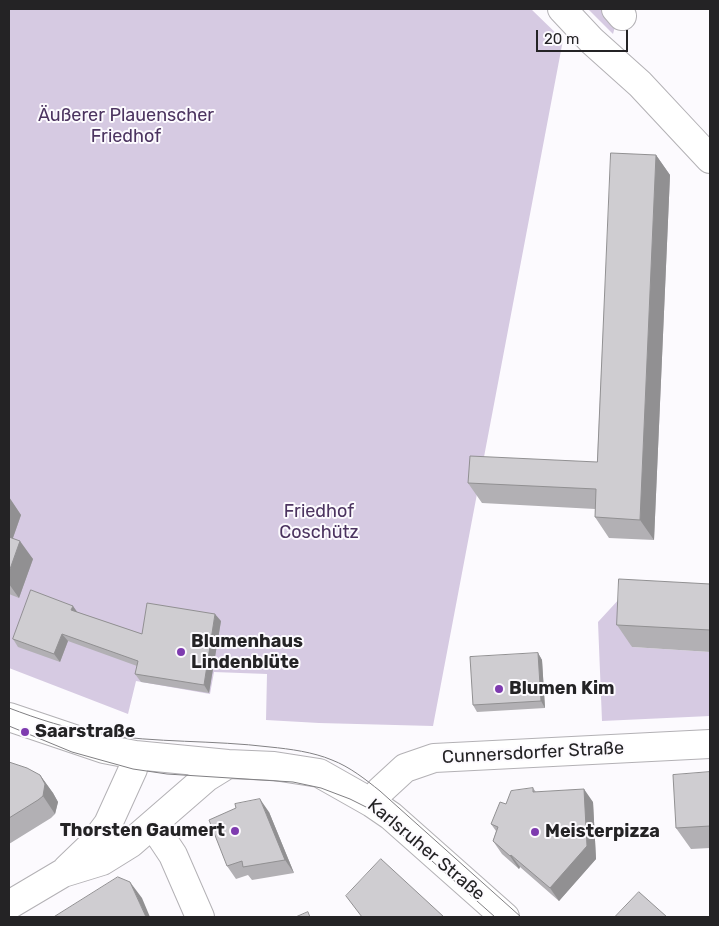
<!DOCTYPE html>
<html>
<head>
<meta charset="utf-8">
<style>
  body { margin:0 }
  #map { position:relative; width:719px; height:926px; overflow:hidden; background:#fcfafe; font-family:Rubik,sans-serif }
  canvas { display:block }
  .frame { position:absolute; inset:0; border:10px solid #242325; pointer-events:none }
  .scale { position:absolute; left:536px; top:30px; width:92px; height:22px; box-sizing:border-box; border:2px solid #242325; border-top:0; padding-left:6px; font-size:15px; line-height:18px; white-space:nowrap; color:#242325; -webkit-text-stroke:4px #fcfafe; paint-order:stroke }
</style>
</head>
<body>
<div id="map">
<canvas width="719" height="926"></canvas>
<div class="frame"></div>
<div class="scale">20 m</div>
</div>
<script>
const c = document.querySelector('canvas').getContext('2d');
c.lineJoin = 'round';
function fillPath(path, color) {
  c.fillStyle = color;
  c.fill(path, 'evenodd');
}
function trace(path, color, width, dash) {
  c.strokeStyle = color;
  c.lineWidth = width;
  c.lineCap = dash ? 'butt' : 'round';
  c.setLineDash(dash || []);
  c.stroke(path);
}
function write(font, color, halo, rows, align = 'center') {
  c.font = font + ' Rubik,sans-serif';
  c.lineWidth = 4;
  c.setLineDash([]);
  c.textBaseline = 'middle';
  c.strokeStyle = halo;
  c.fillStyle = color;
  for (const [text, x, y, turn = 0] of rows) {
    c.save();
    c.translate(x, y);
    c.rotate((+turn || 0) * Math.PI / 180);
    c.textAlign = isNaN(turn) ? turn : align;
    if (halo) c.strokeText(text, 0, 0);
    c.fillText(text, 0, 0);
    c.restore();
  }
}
fillPath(new Path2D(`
  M 9,9 L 531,9 L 563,40 L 433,726 L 319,723 L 266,720 L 267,674 L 214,672 L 210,694 L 136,681 L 128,714 L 9,668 Z
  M 588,9 L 604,9 L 616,23 L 613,34 Z
  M 621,597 L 632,647 L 710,652 L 710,716 L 602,721 L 598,622 Z`), '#d6cae2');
const minor = new Path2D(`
  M 562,9 L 592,41 L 640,84 L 710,159
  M 616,9 L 622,16
  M 9,717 L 104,749 L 135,755 L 228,764 L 274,766 L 319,773 L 372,803 L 391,816 L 505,917
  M 372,803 L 380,791 L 405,768 L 434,758 L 710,744
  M 153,825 L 173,855 L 200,917
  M 67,869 L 93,844 L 108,824 L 133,769 L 135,755
  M 9,905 L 63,873 L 102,861 L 131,843 L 207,777 L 228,764`);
trace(minor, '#b3b1b5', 30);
trace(minor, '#fff', 28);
trace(new Path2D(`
  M 9,708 C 38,719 68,729 100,734 C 156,743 213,740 270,747 C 290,749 313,752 332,760 C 350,767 365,779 380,791 L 521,917
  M 9,726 L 72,752 L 133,769 L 167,774 L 293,782 L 321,788 L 350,799 L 378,813 L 495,917`), '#818083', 1);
fillPath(new Path2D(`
  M 656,155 L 670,175 L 654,540 L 609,538 L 595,517 L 595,509 L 482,503 L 468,483 L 597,462 Z
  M 9,497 L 21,515 L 13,538 L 33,559 L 19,598 L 9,594 Z
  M 710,584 L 710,652 L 632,647 L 617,625 Z
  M 77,612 L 142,634 L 221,621 L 209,693 L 141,682 L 135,674 L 137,666 L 68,641 L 60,662 L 18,647 L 13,639 Z
  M 538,653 L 542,660 L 545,708 L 477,712 L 473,705 Z
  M 9,762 L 40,775 L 53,793 L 58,802 L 55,814 L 51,818 L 9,844 Z
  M 710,772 L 710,848 L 691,849 L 676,828 Z
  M 533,788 L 536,792 L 593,802 L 596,859 L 559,901 L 520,867 L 519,869 L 502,854 L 493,841 L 496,831 L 491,824 L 506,804 Z
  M 269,812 L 294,873 L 252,880 L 248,875 L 236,879 L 227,866 Z`), '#b2b0b4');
fillPath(new Path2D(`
  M 656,155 L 670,175 L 654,540 L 640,520 Z
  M 9,497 L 21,515 L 9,549 Z
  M 20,541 L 33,559 L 19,598 L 9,584 L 9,572 Z
  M 73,606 L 78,613 L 71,610 Z
  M 215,614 L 221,621 L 209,693 L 204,685 Z
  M 62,634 L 68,641 L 60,662 L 54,654 Z
  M 538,653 L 542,660 L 545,708 L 541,701 Z
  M 40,775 L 53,793 L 58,802 L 55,814 L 43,796 Z
  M 584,789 L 593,802 L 596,859 L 559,901 L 550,888 Z
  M 260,799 L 269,812 L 294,873 L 285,860 Z
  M 511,855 L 520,867 L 519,869 L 510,856 Z
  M 130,882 L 142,898 L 150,917 L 146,917 Z`), '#919092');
const building = new Path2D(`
  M 611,153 L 656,155 L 640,520 L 595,517 L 596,489 L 468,483 L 470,456 L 597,462 Z
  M 9,537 L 20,541 L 9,572 Z
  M 619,579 L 710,584 L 710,630 L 617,625 Z
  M 31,590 L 73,606 L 71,610 L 142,634 L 147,603 L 215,614 L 204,685 L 135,674 L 138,661 L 62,634 L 54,654 L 13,639 Z
  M 538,653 L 541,701 L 473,705 L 470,657 Z
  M 9,762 L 27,768 L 40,775 L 45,784 L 43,796 L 38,800 L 9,818 Z
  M 710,772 L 710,826 L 676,828 L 673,775 Z
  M 533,788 L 533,792 L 584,789 L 587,846 L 550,888 L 511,855 L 510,856 L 493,841 L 498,827 L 491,824 L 500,802 L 506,804 L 511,791 Z
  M 260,799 L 285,860 L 243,867 L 242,861 L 227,866 L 209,820 L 236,808 L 235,804 Z
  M 381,859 L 444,917 L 362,917 L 346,896 Z
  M 118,877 L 130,882 L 146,917 L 54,917 Z
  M 639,892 L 667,917 L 615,917 Z
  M 308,912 L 310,917 L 296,917 Z`);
fillPath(building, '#cfcdd1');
trace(building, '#919092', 1);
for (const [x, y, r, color] of [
  [181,652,5,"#7e3baf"],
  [499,689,5,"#7e3baf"],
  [25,732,5,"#7e3baf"],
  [235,831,5,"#7e3baf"],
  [535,832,5,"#7e3baf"]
]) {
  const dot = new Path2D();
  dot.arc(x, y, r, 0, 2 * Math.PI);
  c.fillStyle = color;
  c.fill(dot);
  trace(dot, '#fcfafe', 2);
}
write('18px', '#4c3460', '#fcfafe', [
  ["Äußerer Plauenscher",126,116],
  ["Friedhof",126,137],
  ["Friedhof",319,512],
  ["Coschütz",319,533]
]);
write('bold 18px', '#242325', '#fcfafe', [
  ["Blumenhaus",191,642],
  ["Lindenblüte",191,663],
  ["Blumen Kim",509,689],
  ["Saarstraße",35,732],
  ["Thorsten Gaumert",225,831,"right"],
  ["Meisterpizza",545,832]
], 'left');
write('18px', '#242325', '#fcfafe', [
  ["Cunnersdorfer Straße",533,753,-3],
  ["Karlsruher Straße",426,850,40]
]);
</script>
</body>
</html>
